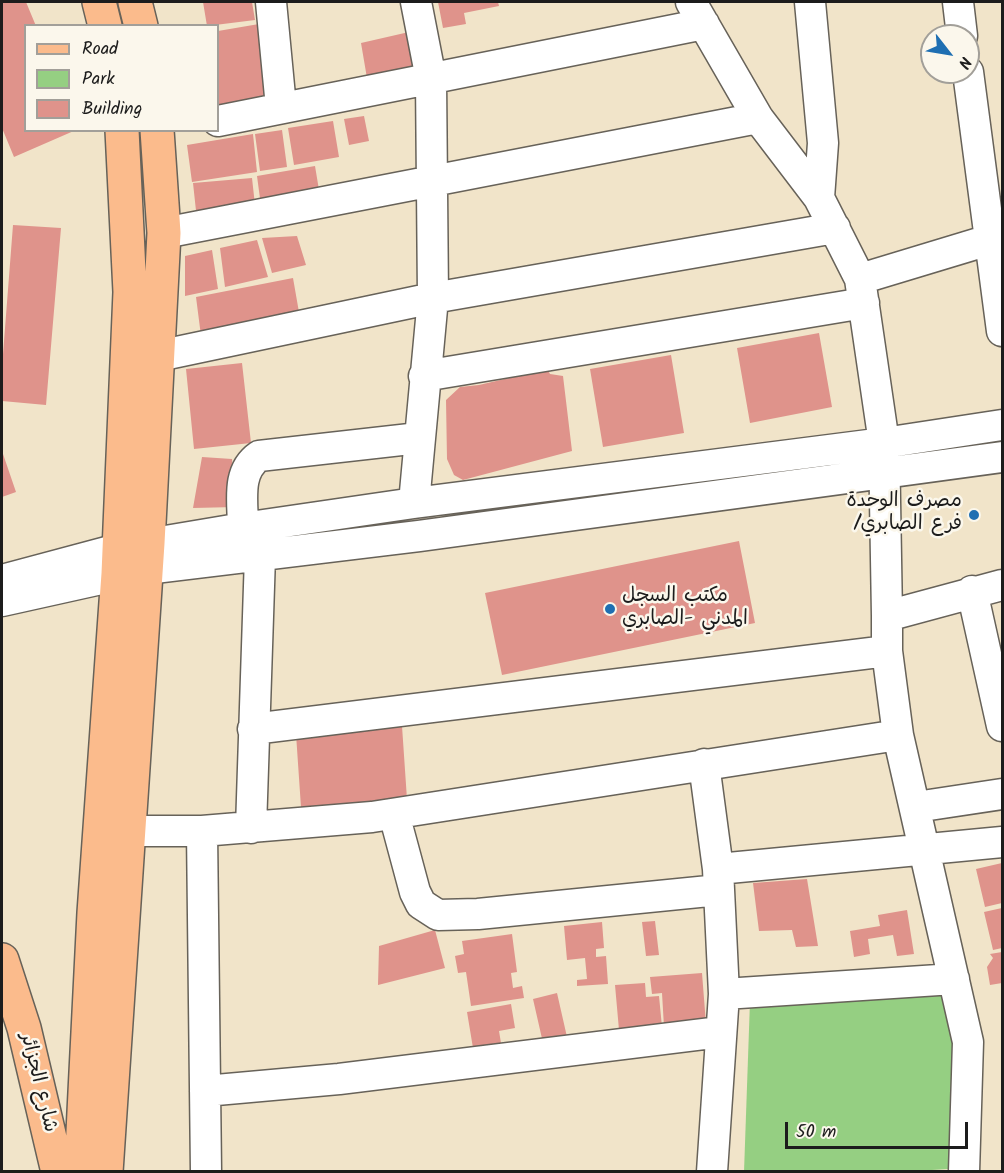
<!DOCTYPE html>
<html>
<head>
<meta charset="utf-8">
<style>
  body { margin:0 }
  #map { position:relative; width:1004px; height:1173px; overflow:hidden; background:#f1e4c9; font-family:Kalam,sans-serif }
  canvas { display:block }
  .frame { position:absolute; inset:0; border:3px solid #1c1c1c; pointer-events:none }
  .legend { position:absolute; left:24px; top:24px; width:195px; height:108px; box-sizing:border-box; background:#fbf7ec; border:2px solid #a29f99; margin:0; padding:8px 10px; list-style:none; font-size:18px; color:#1c1c1c }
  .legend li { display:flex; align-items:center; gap:12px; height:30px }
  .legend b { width:30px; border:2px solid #a29f99 }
  .north { position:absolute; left:920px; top:24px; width:60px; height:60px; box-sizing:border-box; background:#fbf7ec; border:2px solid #a29f99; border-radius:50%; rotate:121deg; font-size:16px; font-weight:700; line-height:24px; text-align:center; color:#1c1c1c }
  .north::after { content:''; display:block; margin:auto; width:21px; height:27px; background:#1f6fb2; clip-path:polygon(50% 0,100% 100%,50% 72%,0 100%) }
  .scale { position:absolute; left:785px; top:1122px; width:183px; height:27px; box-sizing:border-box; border:3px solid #1c1c1c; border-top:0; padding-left:8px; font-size:18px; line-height:21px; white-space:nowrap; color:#1c1c1c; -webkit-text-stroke:4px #fbf7ec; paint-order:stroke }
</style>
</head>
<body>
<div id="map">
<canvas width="1004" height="1173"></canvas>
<div class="frame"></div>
<ul class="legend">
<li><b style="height:8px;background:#fbbb8c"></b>Road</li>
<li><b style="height:16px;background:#95cf82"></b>Park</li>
<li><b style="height:16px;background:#df938b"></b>Building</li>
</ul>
<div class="north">N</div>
<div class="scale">50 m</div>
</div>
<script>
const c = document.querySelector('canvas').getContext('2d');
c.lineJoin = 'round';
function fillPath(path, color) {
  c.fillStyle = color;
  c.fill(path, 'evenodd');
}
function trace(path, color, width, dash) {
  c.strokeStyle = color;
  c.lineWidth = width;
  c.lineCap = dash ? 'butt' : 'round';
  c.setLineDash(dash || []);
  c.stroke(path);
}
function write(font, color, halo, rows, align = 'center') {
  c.font = font + ' Kalam,"Playpen Sans Arabic",sans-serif';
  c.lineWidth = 5;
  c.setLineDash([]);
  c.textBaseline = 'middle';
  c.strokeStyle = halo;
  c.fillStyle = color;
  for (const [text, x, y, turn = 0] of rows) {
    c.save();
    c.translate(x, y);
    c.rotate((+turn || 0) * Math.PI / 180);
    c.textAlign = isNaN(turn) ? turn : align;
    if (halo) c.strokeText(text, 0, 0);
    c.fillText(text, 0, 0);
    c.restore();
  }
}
fillPath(new Path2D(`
  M 948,988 L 956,1048 L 948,1169 L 900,1172 L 744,1172 L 750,1001 Z`), '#95cf82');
fillPath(new Path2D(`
  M 2,2 L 26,2 L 36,26 L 26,26 L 26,130 L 76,130 L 14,157 L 2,128 Z
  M 203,2 L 252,2 L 255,20 L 207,26 Z
  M 438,2 L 498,2 L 499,6 L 464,13 L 466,24 L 443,28 Z
  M 259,24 L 273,103 L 218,113 L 218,31 Z
  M 409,32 L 417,71 L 368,84 L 361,43 Z
  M 364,116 L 369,141 L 349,145 L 344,119 Z
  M 333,121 L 339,157 L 294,165 L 288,128 Z
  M 282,130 L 287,167 L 260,171 L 255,134 Z
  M 253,134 L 257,172 L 192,182 L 187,145 Z
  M 315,166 L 320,196 L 261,206 L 257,176 Z
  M 252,178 L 256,214 L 197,220 L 193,183 Z
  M 13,225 L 61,228 L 46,405 L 2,401 L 2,367 Z
  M 297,236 L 306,265 L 272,273 L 262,238 Z
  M 257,240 L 268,277 L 225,287 L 220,248 Z
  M 212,250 L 218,289 L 185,296 L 185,256 Z
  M 293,278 L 300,318 L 201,336 L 196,297 Z
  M 819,333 L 832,407 L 750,423 L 737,348 Z
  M 671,355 L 684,433 L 603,447 L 590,369 Z
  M 242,363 L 251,443 L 194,449 L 186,369 Z
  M 545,365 L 550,374 L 563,376 L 572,451 L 463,480 L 454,475 L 447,459 L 446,400 L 460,387 L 479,385 L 539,371 Z
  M 2,451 L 16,492 L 2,497 Z
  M 202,457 L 232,459 L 235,507 L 193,508 Z
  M 739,541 L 755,623 L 502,675 L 485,593 Z
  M 402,726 L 408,814 L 302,822 L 296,734 Z
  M 1002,863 L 1002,903 L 985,907 L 976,869 Z
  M 807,879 L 818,946 L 796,947 L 792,930 L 759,931 L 753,883 Z
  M 1002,908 L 1002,948 L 993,950 L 984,912 Z
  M 907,910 L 914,954 L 897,956 L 893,935 L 868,939 L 870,954 L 854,957 L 850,931 L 880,926 L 878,915 Z
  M 655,921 L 659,955 L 646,956 L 642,922 Z
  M 602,922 L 604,948 L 596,949 L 596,957 L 606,956 L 608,984 L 577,986 L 577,980 L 587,979 L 585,958 L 567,960 L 564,926 Z
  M 435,930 L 445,968 L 378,985 L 379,946 Z
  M 512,934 L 517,972 L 511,973 L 513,988 L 522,986 L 524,998 L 471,1006 L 466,972 L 458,973 L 455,956 L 464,954 L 462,941 Z
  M 1002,952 L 1002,983 L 990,985 L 987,967 L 993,958 L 990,954 Z
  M 702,973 L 706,1024 L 664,1027 L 662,993 L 652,994 L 650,977 Z
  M 645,983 L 646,997 L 659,996 L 662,1027 L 619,1030 L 615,985 Z
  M 557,993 L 567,1037 L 543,1043 L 533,999 Z
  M 511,1004 L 515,1028 L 499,1031 L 502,1049 L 474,1054 L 467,1012 Z`), '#df938b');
const minor = new Path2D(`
  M 271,2 L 281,107
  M 691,2 L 758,118 L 819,198 L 860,279 L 884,443 L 887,616
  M 810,2 L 823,143 L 819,198
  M 958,2 L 962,36
  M 968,72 L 1002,331
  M 218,121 L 704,24
  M 164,233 L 758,118
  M 860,279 L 1002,236
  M 158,356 L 433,298 L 835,228
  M 424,376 L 864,303
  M 414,503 L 433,298 L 431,79 L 416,2
  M 243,528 C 243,502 236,472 259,456 L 419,438
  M 2,580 L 118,549 L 243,528 L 414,503 L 884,443 L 1002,425
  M 972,591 L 1002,726
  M 2,601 L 146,569 L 419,536 L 1002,457
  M 887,651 L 898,735 L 968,1042 L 964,1172
  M 253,729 L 887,651 L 887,616 L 1002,585
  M 704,764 L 718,869 L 724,994 L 712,1172
  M 916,807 L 1002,794
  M 394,814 L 415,892 L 421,904 L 438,915 L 478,914 L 719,890
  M 251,828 L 260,556
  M 128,831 L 202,831 L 372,817 L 898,735
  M 202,831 L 206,1172
  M 718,869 L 1002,842
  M 724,994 L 954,979
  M 205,1091 L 339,1079 L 720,1032`);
const major = new Path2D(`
  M 99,2 L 105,26
  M 135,2 L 141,26
  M 2,960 L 24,1028 L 58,1172
  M 81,1172 L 94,913 L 118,574 L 130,292 L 122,130
  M 106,1172 L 148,543 L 164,233 L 157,130`);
trace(minor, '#676259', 33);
trace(major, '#676259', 36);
trace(minor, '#fff', 30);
trace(major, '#fbbb8c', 33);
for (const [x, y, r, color] of [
  [974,515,6,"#1f6fb2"],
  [610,609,6,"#1f6fb2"]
]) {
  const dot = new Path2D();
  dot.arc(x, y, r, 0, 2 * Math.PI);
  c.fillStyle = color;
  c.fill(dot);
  trace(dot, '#fbf7ec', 2);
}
write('20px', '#1c1c1c', '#fbf7ec', [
  ["مصرف الوحدة",962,503],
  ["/فرع الصابري",962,526],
  ["مكتب السجل",622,598,"left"],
  ["المدني -الصابري",622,621,"left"]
], 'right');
write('20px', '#1c1c1c', '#fbf7ec', [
  ["شارع الجزائر",37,1083,76]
]);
</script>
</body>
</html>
